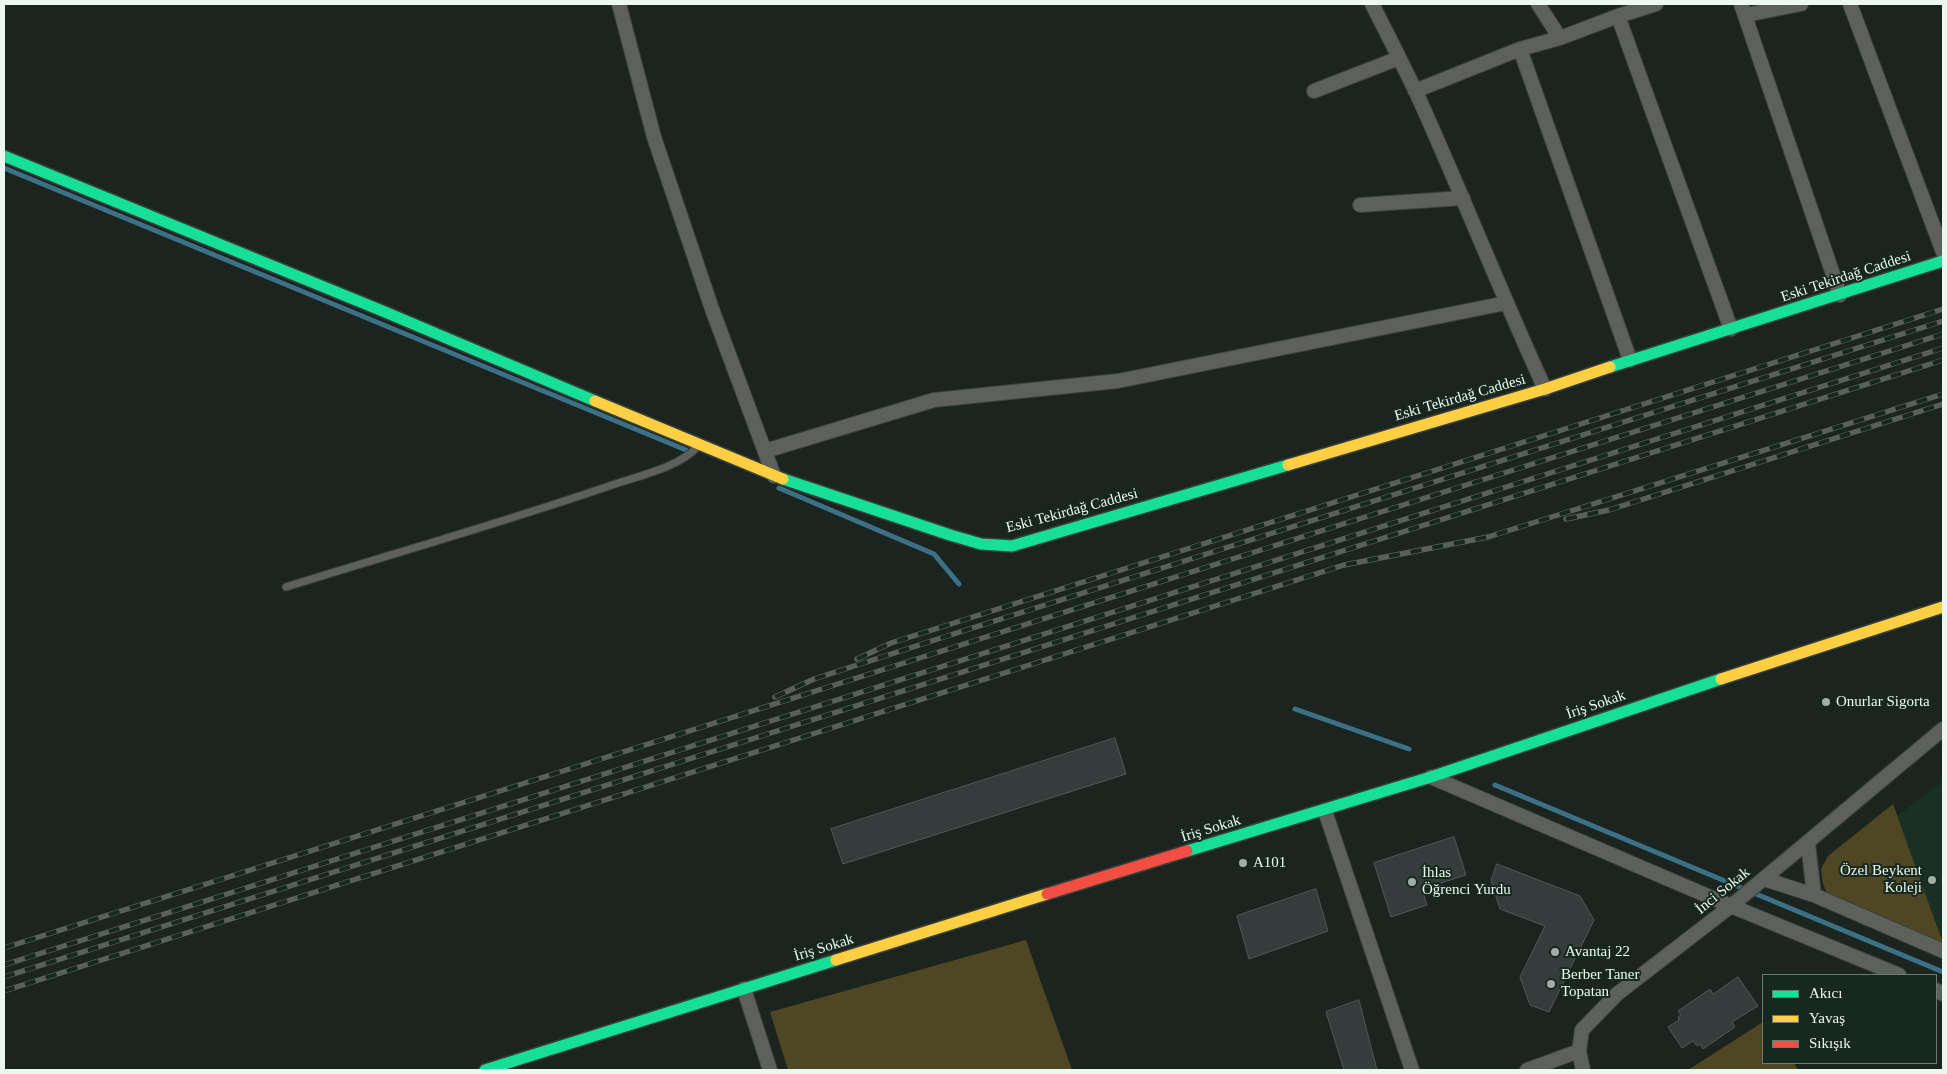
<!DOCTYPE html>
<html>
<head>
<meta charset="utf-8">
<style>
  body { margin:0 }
  #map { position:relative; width:1947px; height:1074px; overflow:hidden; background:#1b241f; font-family:Georgia,serif }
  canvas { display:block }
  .frame { position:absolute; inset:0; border:5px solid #ecf7f1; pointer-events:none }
  .legend { position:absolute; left:1762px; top:974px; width:175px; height:90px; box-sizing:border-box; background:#17281f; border:1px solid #6c7b73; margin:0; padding:6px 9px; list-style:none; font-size:15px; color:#ecf7f1 }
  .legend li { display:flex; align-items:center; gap:10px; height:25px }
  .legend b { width:25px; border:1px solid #6c7b73 }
</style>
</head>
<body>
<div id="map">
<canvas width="1947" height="1074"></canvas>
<div class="frame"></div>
<ul class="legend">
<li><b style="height:6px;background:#16e098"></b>Akıcı</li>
<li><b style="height:6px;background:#ffcf43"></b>Yavaş</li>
<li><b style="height:6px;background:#f24e42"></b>Sıkışık</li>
</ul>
</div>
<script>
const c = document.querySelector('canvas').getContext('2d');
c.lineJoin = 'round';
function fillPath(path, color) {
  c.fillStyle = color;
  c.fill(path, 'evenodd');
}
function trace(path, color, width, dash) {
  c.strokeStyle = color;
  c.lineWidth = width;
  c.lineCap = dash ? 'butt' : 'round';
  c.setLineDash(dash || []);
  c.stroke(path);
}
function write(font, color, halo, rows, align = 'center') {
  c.font = font + ' Georgia,serif';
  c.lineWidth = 4;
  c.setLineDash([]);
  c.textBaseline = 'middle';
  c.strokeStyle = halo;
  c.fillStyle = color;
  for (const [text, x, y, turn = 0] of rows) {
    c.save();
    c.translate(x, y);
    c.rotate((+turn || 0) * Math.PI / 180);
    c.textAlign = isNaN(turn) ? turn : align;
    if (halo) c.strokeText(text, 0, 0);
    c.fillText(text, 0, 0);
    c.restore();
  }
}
fillPath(new Path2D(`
  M 1943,778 L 1943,943 L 1897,816 L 1942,782 Z`), '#193024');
fillPath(new Path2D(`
  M 1893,804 L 1943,943 L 1943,949 L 1827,893 L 1823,884 L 1821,869 L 1828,856 Z
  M 1026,940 L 1072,1070 L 788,1070 L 770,1012 Z
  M 1763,1022 L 1763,1063 L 1794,1063 L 1798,1070 L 1688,1070 Z`), '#4f4623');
trace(new Path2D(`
  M 4,168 L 686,450
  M 779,488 L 934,554 L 959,584
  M 1295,709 L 1409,749
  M 1495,785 L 1943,972`), '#3c7086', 5);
const building = new Path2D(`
  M 1115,738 L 1126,774 L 843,864 L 831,829 Z
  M 1454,837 L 1466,875 L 1422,889 L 1427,905 L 1391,917 L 1374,863 Z
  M 1497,864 L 1580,896 L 1594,920 L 1549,1012 L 1530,1005 L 1520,977 L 1545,926 L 1500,909 L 1491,881 Z
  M 1316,889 L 1328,931 L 1249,959 L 1237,916 Z
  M 1738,977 L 1758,1006 L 1732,1022 L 1735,1027 L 1703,1049 L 1700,1044 L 1697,1046 L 1693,1041 L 1682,1048 L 1668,1027 L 1679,1020 L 1678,1017 L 1681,1015 L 1678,1011 L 1710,989 L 1713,994 Z
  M 1359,1000 L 1377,1070 L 1344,1070 L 1326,1012 Z`);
fillPath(building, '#343d3b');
trace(building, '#4f5956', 1);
const lane = new Path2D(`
  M 286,587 C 395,553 505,522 612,485 C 638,476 680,467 697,447`);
const street = new Path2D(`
  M 619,4 L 654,137 L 712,309 L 774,476
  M 1372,4 C 1387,33 1402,63 1416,92 C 1461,191 1500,291 1545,389
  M 1538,4 L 1560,38
  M 1741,4 L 1840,295
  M 1850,4 L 1943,252
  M 1746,15 L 1801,4
  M 1618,16 L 1731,329
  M 1520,49 L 1630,360
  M 1314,91 L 1399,58
  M 1415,91 L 1520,49 L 1560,38 L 1618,16 L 1656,4
  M 1360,205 L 1463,198
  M 765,451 L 934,400 L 1118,381 L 1506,303
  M 1431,777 L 1731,906 L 1899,975
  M 1325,811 L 1412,1070
  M 1808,843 L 1814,895
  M 1764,879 L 1814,895 L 1943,951
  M 744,989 L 770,1070
  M 1936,990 L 1943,994
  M 1527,1070 L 1579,1051
  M 1583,1070 L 1579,1051 L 1582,1030 L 1617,994 L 1731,906 L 1943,729`);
const fast = new Path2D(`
  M 4,156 L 385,312 L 595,401
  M 1610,367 L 1943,261
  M 783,479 L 950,535 L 981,544 L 1012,546 L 1288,465
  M 1187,851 L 1431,777 L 1721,679
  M 485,1070 L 836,960`);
const slow = new Path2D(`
  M 595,401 L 783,479
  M 1288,465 L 1545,389 L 1610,367
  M 1721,679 L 1943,607
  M 836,960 L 1047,894`);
const jam = new Path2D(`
  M 1047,894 L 1187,851`);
trace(lane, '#39413c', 9);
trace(street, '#39413c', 16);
trace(fast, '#39413c', 14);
trace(slow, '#39413c', 14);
trace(jam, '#39413c', 14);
trace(lane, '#5d605d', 7);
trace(street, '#5d605d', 14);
trace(fast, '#16e098', 11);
trace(slow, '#ffcf43', 11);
trace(jam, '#f24e42', 11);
const rail = new Path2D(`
  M 1566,519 L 1609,510 L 1943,404
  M 857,659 L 891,643 L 1943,309
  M 775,697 L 814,679 L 944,637 L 1943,321
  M 4,948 L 1943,334
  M 4,965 L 1943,348
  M 4,977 L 1943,360
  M 4,991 L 1344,565 L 1488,537 L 1943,394`);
trace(rail, '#595f5b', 5.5);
trace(rail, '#17281f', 4, [11]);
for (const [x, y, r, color] of [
  [1826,702,5,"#a3ada8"],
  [1243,863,5,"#a3ada8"],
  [1932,880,5,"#a3ada8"],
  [1412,882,5,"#a3ada8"],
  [1555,952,5,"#a3ada8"],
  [1551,984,5,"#a3ada8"]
]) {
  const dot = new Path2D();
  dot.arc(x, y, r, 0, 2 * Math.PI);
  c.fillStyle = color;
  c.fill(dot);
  trace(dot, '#17281f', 2);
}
write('15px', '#ecf7f1', '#17281f', [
  ["Eski Tekirdağ Caddesi",1846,277,-18],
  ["Eski Tekirdağ Caddesi",1460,398,-16],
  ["Eski Tekirdağ Caddesi",1072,511,-15],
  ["İriş Sokak",1596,705,-19],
  ["İriş Sokak",1211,829,-17],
  ["İnci Sokak",1723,891,-39],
  ["İriş Sokak",824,948,-17]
]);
write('15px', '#ecf7f1', '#17281f', [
  ["Onurlar Sigorta",1836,702],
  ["A101",1253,863],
  ["Özel Beykent",1922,871,"right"],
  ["Koleji",1922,888,"right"],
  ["İhlas",1422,873],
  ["Öğrenci Yurdu",1422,890],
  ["Avantaj 22",1565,952],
  ["Berber Taner",1561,975],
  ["Topatan",1561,992]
], 'left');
</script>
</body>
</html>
